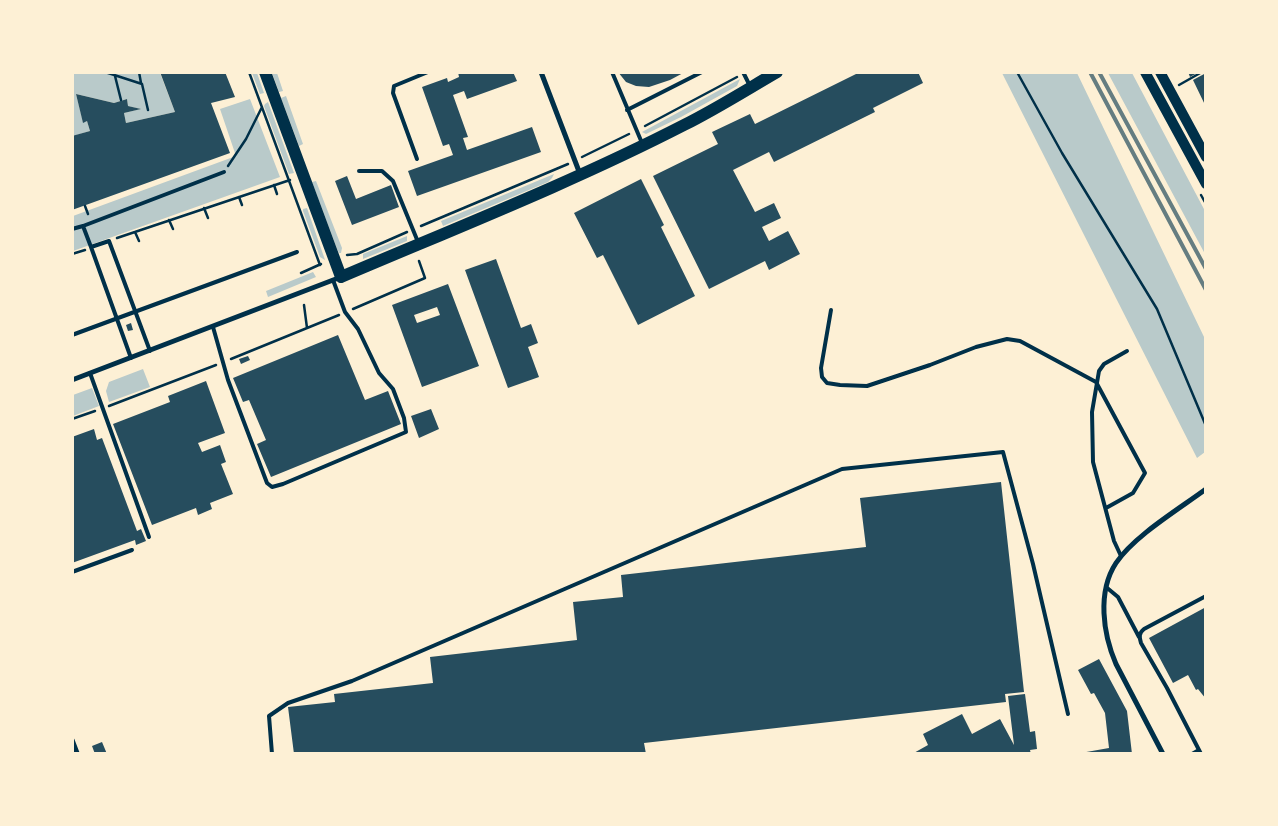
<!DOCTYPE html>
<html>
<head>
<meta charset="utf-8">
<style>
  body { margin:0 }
  #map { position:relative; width:1278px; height:826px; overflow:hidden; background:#fdf0d5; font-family:"Noto Sans",sans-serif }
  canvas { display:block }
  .frame { position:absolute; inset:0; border:74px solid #fdf0d5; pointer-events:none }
</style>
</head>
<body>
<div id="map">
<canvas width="1278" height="826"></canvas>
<div class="frame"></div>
</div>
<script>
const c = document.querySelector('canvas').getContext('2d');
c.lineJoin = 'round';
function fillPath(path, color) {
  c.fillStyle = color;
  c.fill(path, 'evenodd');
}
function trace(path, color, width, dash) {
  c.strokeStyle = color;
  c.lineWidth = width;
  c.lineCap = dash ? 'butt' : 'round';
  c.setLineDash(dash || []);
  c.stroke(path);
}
fillPath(new Path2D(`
  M 72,73 L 160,73 L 175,112 L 126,123 L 124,113 L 140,109 L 128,106 L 127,99 L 114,103 L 76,94 L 83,122 L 87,121 L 90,131 L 73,136 Z
  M 252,73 L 257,73 L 264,93 L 260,94 Z
  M 272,73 L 277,73 L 283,91 L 279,92 Z
  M 1002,73 L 1077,73 L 1205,339 L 1205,452 L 1197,458 Z
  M 1108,73 L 1132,73 L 1205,211 L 1205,254 Z
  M 740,79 L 737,86 L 681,117 L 646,134 L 642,132 Z
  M 286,96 L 303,144 L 299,146 L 281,98 Z
  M 250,99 L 280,177 L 73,251 L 73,216 L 236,156 L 220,109 Z
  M 268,102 L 294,173 L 289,174 L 264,106 L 265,104 Z
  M 554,174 L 552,178 L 548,182 L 443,226 L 441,221 Z
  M 316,181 L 342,248 L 341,253 L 339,253 L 337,249 L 312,182 Z
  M 307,208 L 324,257 L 325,260 L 320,257 L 303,211 L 303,209 Z
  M 407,236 L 407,241 L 363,259 L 363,254 Z
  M 313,272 L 316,277 L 268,297 L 266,291 Z
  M 143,369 L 150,387 L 109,402 L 106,391 L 109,382 Z
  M 92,388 L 99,406 L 73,416 L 73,395 Z`), '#b9caca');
fillPath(new Path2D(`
  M 160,72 L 225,72 L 235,97 L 211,103 L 230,153 L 72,210 L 72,136 L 90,131 L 87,121 L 83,123 L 76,94 L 114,103 L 127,99 L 128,106 L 141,109 L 124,113 L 126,123 L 175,112 Z
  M 458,72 L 513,72 L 517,81 L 467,99 L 464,91 L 453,95 L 468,137 L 463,138 L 467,150 L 532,127 L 541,152 L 417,196 L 408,171 L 453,155 L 449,144 L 443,146 L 422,87 L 447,78 L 448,82 L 459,77 Z
  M 618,72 L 685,72 L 670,80 L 649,87 L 636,86 L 626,82 Z
  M 855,72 L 918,72 L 923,83 L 873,108 L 875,112 L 774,162 L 769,152 L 733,170 L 755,212 L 774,203 L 781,218 L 762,227 L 769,241 L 788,231 L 800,254 L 769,270 L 765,261 L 709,289 L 653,176 L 718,144 L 712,132 L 750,114 L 755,124 L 856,74 Z
  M 1188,72 L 1199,72 L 1190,77 Z
  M 1206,73 L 1206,107 L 1193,80 Z
  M 347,176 L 356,199 L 391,185 L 399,207 L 352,225 L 335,181 Z
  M 641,179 L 664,225 L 661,227 L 695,296 L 638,325 L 603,255 L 597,258 L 574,213 Z
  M 496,259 L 521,328 L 531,324 L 538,343 L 528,347 L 539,377 L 508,388 L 465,270 Z
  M 448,284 L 479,366 L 422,387 L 392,305 ZM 437,307 L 440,315 L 417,323 L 414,315 Z
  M 131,323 L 133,330 L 128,331 L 126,325 Z
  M 338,335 L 365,400 L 388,391 L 401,424 L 271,477 L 257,444 L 266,440 L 249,400 L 243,402 L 233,378 Z
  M 248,356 L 250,360 L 241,364 L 239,359 Z
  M 206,381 L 225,433 L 198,443 L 202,452 L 220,445 L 226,462 L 221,464 L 233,494 L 210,503 L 212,509 L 198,515 L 196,508 L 152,525 L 113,424 L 170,402 L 168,396 Z
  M 431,409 L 439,429 L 419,438 L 411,416 Z
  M 94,429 L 97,440 L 102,438 L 137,531 L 141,529 L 146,541 L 136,545 L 135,540 L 72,563 L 72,437 Z
  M 1001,482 L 1024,692 L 1005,694 L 1006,702 L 644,743 L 646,754 L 294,754 L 288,707 L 335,702 L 334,694 L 433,683 L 430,657 L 577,640 L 573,602 L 623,597 L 621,575 L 866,547 L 860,498 Z
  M 1206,607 L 1206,699 L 1198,689 L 1196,690 L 1188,675 L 1173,683 L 1149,638 Z
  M 1099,659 L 1127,711 L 1132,754 L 1075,754 L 1109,748 L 1105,713 L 1094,693 L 1091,694 L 1078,670 Z
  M 1025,694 L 1030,732 L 1035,731 L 1037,749 L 1030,750 L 1031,754 L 912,754 L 928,745 L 923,734 L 962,714 L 972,734 L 1000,719 L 1014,745 L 1008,696 Z
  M 102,742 L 107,754 L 95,754 L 92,746 Z`), '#264d5e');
trace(new Path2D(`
  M 105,72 L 142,84 L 148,110
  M 114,72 L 121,100
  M 139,72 L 141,83
  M 249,72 L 320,265
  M 1017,72 L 1062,153 L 1157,309 L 1206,426
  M 1179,85 L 1202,72
  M 72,98 L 72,110
  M 645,126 L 737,77
  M 582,157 L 629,134
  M 228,166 L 246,139 L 262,107
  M 274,185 L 277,194
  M 1201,195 L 1206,204
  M 239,197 L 242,205
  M 85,206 L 88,214
  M 204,208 L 208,218
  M 169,220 L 173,229
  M 421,226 L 568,164
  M 135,232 L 139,241
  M 117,238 L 290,180
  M 72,254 L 85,250
  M 347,255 L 357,254 L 407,232
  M 301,273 L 321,264
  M 304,305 L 307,328
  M 353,309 L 425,278 L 419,261
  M 231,359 L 339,315
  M 109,406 L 216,365
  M 72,419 L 95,411`), '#003049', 2.5);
trace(new Path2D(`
  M 612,72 L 642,143
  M 743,72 L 750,86
  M 627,110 L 702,72
  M 417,159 L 393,93 L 394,86 L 428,72
  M 359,171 L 382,171 L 393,181 L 418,242
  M 83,226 L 224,172
  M 72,229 L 83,226 L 91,247
  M 831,310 L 821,368 L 822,377 L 827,383 L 840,385 L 867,386 L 930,365 L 976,347 L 1007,339 L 1020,341 L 1096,382 L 1145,473 L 1133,493 L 1106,508
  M 213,327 L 228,380 L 267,483 L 272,487 L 283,484 L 406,432 L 404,418 L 393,389 L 379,373 L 358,329 L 345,312 L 333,280
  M 72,335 L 297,252
  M 131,358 L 91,247 L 109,241 L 150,351
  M 90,373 L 149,537
  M 1121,556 L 1114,541 L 1093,462 L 1092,412 L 1099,371 L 1104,364 L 1127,351
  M 72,572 L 132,550
  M 1106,587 L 1118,597 L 1139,637
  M 1199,750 L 1167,688 L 1141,643 C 1139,637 1139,633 1144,629 L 1206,596
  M 272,754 L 269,716 L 288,703 L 352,681 L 842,469 L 1003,452 L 1033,564 L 1068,714
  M 1192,754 L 1199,750 L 1201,754`), '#003049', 4);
trace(new Path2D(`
  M 541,72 L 580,174
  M 72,380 L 341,277
  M 72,740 L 77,753 L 75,754
  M 1163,754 L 1116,664 C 1103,634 1097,592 1116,563 C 1134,536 1179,509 1206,489`), '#003049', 5);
trace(new Path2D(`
  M 1145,72 L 1206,184
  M 1160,72 L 1206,157`), '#003049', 10);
trace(new Path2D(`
  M 265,72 L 341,277 C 456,228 573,182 684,125 C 716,109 746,90 777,72`), '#003049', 12);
trace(new Path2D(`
  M 1090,72 L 1206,290
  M 1099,72 L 1206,269`), '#657d81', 4);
</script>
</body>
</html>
